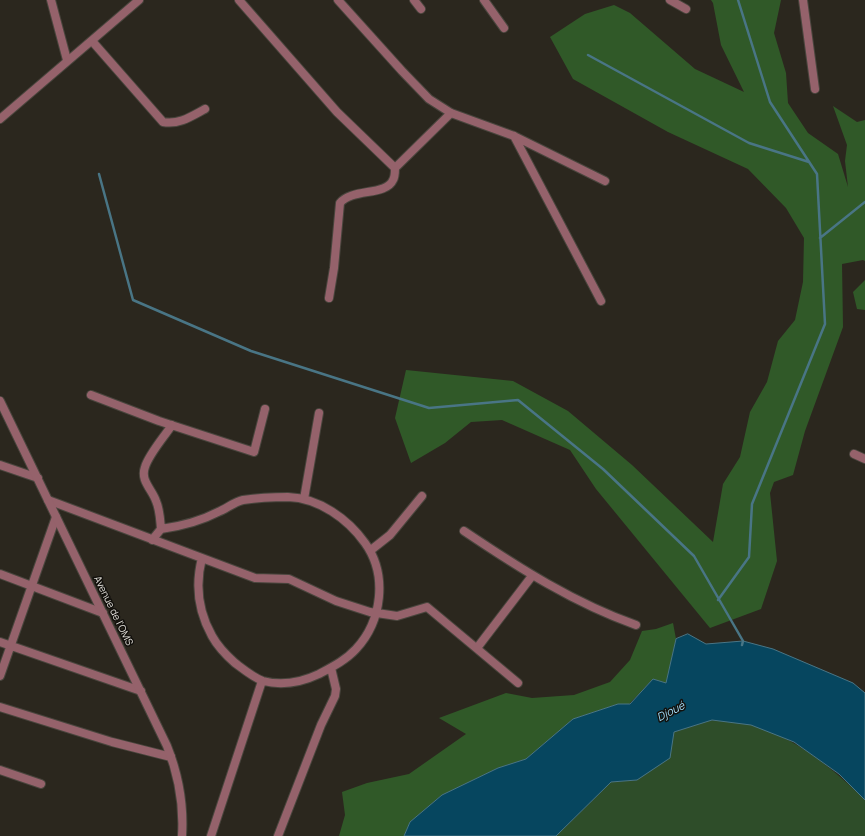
<!DOCTYPE html>
<html>
<head>
<meta charset="utf-8">
<style>
  body { margin:0 }
  canvas { display:block; background:#2b271e }
</style>
</head>
<body>
<canvas width="865" height="836"></canvas>
<script>
const c = document.querySelector('canvas').getContext('2d');
c.lineJoin = 'round';
function fillPath(path, color) {
  c.fillStyle = color;
  c.fill(path, 'evenodd');
}
function trace(path, color, width, dash) {
  c.strokeStyle = color;
  c.lineWidth = width;
  c.lineCap = dash ? 'butt' : 'round';
  c.setLineDash(dash || []);
  c.stroke(path);
}
function write(font, color, halo, rows, align = 'center') {
  c.font = font + ' Manrope,sans-serif';
  c.lineWidth = 3;
  c.setLineDash([]);
  c.textBaseline = 'middle';
  c.strokeStyle = halo;
  c.fillStyle = color;
  for (const [text, x, y, turn = 0] of rows) {
    c.save();
    c.translate(x, y);
    c.rotate((+turn || 0) * Math.PI / 180);
    c.textAlign = isNaN(turn) ? turn : align;
    if (halo) c.strokeText(text, 0, 0);
    c.fillText(text, 0, 0);
    c.restore();
  }
}
fillPath(new Path2D(`
  M 712,720 C 724,721 739,722 751,725 C 797,738 832,768 865,800 L 865,836 L 556,836 L 611,782 L 637,780 L 674,732 Z`), '#2e4d29');
fillPath(new Path2D(`
  M 711,0 L 781,0 L 774,33 L 786,73 L 788,103 L 808,133 L 838,154 L 848,187 L 845,161 L 847,145 L 833,106 L 857,122 L 865,120 L 865,261 L 863,260 L 842,264 L 843,327 L 805,431 L 793,475 L 774,482 L 770,493 L 777,561 L 761,609 L 710,628 L 596,489 L 570,450 L 502,420 L 471,422 L 445,443 L 411,463 L 395,418 L 406,370 L 513,381 L 568,411 L 632,465 L 713,542 L 723,484 L 740,457 L 750,412 L 767,382 L 778,341 L 795,320 L 803,282 L 804,238 L 786,208 L 748,169 L 668,132 L 573,79 L 550,37 L 585,14 L 614,5 L 630,13 L 695,69 L 744,92 L 721,45 L 713,3 Z
  M 865,280 L 865,310 L 857,309 L 853,292 Z
  M 673,623 L 676,639 L 666,683 L 653,679 L 629,704 L 618,704 L 573,719 L 526,759 L 498,768 L 442,795 L 410,822 L 404,836 L 339,836 L 345,815 L 342,792 L 367,783 L 409,774 L 466,734 L 439,718 L 506,693 L 532,698 L 574,695 L 610,682 L 630,660 L 642,631 L 656,629 Z`), '#305928');
const water = new Path2D(`
  M 688,634 L 706,644 L 743,641 L 773,649 L 853,683 L 865,693 L 865,800 L 839,774 L 794,742 L 751,725 L 712,720 L 674,732 L 670,758 L 637,780 L 611,782 L 556,836 L 404,836 L 410,822 L 442,795 L 498,768 L 526,759 L 573,719 L 618,704 L 630,704 L 653,679 L 666,683 L 676,639 Z`);
fillPath(water, '#06465f');
trace(water, '#497585', 1);
trace(new Path2D(`
  M 588,55 L 749,143 L 809,162
  M 99,174 L 133,300 L 251,351 L 429,408 L 518,400 L 603,469 L 694,556 L 743,641 L 742,645
  M 820,238 L 865,202
  M 718,600 L 749,557 L 752,504 L 825,324 L 817,174 L 770,102 L 738,0`), '#497585', 2.5);
const minor = new Path2D(`
  M 51,0 L 67,60
  M 239,0 L 337,112 L 395,168 L 451,113
  M 338,0 L 402,71 L 429,99 L 451,113 L 514,136 L 605,181
  M 414,0 L 421,9
  M 484,0 L 504,28
  M 670,0 L 686,9
  M 803,0 L 815,89
  M 92,41 L 163,122 C 179,125 192,116 205,109
  M 514,136 L 601,301
  M 329,298 L 334,268 L 340,203 C 352,188 386,196 393,180 C 395,177 395,171 395,168
  M 91,395 L 159,421 L 254,452 L 265,409
  M 854,454 L 865,459
  M 0,465 L 38,478
  M 304,499 L 319,413
  M 48,500 L 255,578 L 289,579 L 336,601 L 370,612 L 397,616 L 427,607 L 518,683
  M 161,529 C 182,526 199,522 218,512 C 226,509 234,502 243,500 C 256,498 274,497 288,497 C 319,498 348,519 365,543 C 388,575 382,621 356,649 C 346,660 332,667 319,674 C 302,682 282,686 263,681 C 254,678 243,669 235,663 C 226,655 218,647 212,636 C 198,611 195,585 202,558
  M 464,531 C 519,568 574,603 636,625
  M 152,540 L 161,529 C 160,519 160,510 156,501 C 152,489 140,481 145,467 C 149,454 164,437 172,425
  M 371,550 L 390,535 L 422,496
  M 0,574 L 103,613
  M 0,642 L 141,691
  M 477,648 L 532,576
  M 0,676 L 56,517
  M 0,707 L 112,742 L 171,757
  M 0,770 L 41,784
  M 211,836 L 262,681
  M 278,836 L 321,725 L 335,696 L 336,689 L 331,668`);
const tertiary = new Path2D(`
  M 0,119 L 139,0
  M 0,401 L 167,746 C 179,776 184,804 182,836`);
trace(minor, '#49453d', 10);
trace(tertiary, '#49453d', 10);
trace(minor, '#95626b', 8);
trace(tertiary, '#95626b', 8);
write('10px', '#e6e3dd', '#12100c', [
  ["Avenue de l'OMS",113,611,64]
]);
write('italic 11px', '#a4defb', '#12100c', [
  ["Djoué",671,712,-27]
]);
</script>
</body>
</html>
